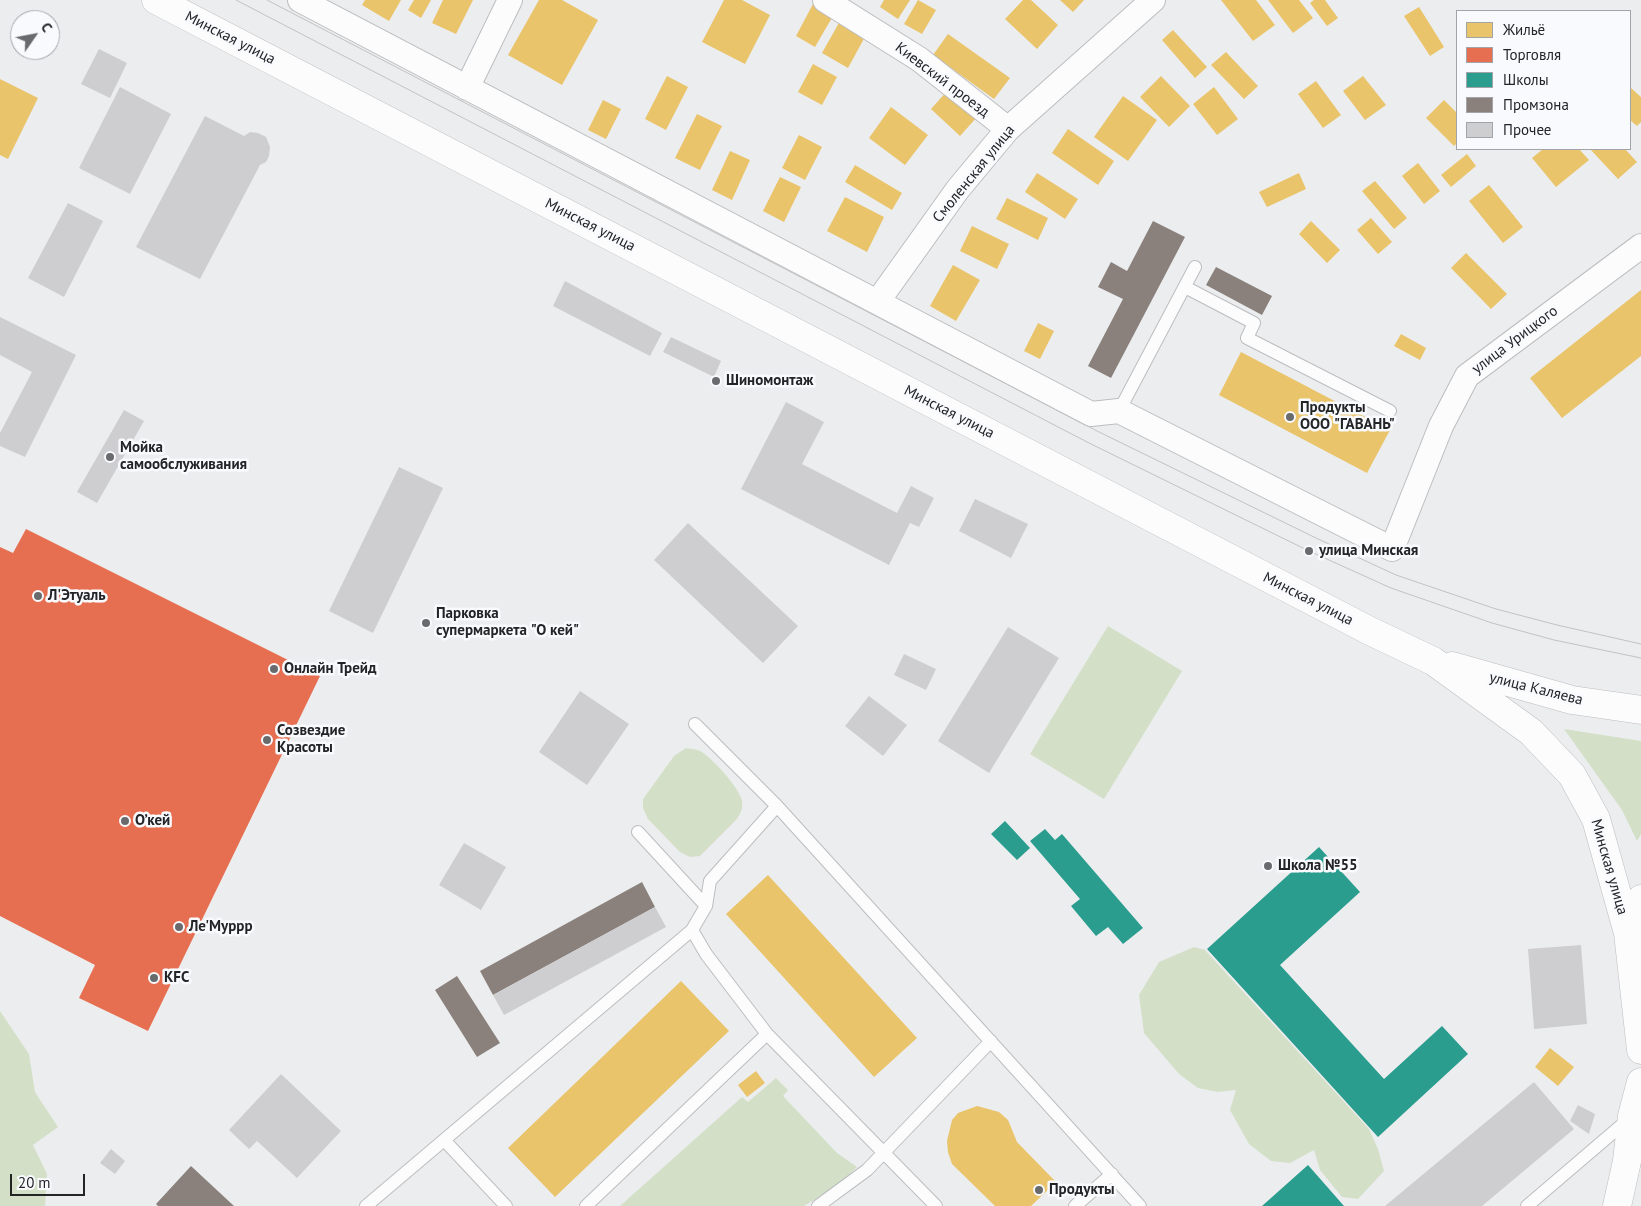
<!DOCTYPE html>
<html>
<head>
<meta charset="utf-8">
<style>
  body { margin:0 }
  #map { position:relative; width:1641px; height:1206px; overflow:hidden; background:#ecedef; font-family:"PT Sans",sans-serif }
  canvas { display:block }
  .legend { position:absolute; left:1456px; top:10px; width:175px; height:140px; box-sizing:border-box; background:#f9fafe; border:1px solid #a3a4a7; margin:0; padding:6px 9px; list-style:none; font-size:15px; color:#232425 }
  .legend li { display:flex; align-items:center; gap:10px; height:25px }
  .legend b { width:25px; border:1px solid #a3a4a7 }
  .north { position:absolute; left:10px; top:10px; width:50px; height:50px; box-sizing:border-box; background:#f9fafe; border:1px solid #a3a4a7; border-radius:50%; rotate:57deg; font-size:14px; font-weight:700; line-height:20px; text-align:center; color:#232425 }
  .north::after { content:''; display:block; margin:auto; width:18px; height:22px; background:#696a6c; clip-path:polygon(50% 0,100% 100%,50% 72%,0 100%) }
  .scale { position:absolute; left:10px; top:1174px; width:75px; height:22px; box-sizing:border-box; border:2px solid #232425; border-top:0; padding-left:6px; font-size:15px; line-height:18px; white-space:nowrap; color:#232425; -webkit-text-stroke:4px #f9fafe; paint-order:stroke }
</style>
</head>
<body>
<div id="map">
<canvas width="1641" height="1206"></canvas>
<ul class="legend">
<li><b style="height:14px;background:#e9c46a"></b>Жильё</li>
<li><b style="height:14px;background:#e76f51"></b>Торговля</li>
<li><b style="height:14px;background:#2a9d8f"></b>Школы</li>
<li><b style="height:14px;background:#8a817c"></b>Промзона</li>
<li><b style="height:14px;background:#ceced0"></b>Прочее</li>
</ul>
<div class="north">С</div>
<div class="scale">20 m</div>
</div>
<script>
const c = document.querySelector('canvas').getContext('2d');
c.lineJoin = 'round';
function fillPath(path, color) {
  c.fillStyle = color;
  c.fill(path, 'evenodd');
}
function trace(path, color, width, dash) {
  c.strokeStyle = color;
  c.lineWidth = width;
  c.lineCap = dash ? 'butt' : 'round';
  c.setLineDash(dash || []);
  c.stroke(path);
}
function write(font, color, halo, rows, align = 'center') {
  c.font = font + ' "PT Sans",sans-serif';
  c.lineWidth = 5;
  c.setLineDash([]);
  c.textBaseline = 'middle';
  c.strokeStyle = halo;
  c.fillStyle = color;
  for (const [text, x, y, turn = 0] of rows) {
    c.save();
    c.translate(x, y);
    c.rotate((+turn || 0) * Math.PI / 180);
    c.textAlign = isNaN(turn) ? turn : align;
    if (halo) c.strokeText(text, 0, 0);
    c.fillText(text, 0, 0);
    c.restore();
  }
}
fillPath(new Path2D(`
  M 1108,626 L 1182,671 L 1104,799 L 1030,754 Z
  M 1564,729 L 1641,741 L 1641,834 L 1637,841 L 1622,810 Z
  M 686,748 C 690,749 695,749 698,750 C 710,755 740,788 742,801 C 743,808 741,813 737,819 L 700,856 L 690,857 L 680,852 L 648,819 L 643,808 L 643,799 L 674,756 Z
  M 1194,947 L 1205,950 L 1369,1129 L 1378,1149 L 1384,1171 L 1358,1199 L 1342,1197 L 1320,1170 L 1314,1150 L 1290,1163 L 1271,1161 L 1249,1144 L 1230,1110 L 1236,1090 L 1218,1092 L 1198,1088 L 1179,1074 L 1144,1033 L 1139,995 L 1159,962 Z
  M 0,1011 L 29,1054 L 35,1092 L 58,1127 L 33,1145 L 47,1174 L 45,1206 L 0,1206 Z
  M 776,1078 L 788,1090 L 783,1096 L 837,1153 L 857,1167 L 838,1185 L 804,1206 L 620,1206 L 742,1097 L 748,1102 Z`), '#d3e0c7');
fillPath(new Path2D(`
  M 365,0 L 401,0 L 389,21 L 362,5 Z
  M 414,0 L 431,0 L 421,18 L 408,10 Z
  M 443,0 L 473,0 L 456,34 L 432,23 Z
  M 539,0 L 562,0 L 598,20 L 562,85 L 508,55 Z
  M 724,0 L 742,0 L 770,15 L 745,64 L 702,42 Z
  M 884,0 L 910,0 L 898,19 L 880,7 Z
  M 918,0 L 936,10 L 922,34 L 904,24 Z
  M 1023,0 L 1031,0 L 1058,25 L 1037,49 L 1005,19 Z
  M 1060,0 L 1084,0 L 1073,12 Z
  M 1221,0 L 1256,0 L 1275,25 L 1253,41 Z
  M 1268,0 L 1299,0 L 1313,18 L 1293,33 Z
  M 1314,0 L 1325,0 L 1338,18 L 1327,26 L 1310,3 Z
  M 813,4 L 833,16 L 815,47 L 796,36 Z
  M 1419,7 L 1444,47 L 1430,56 L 1404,16 Z
  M 840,21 L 866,35 L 848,68 L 822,53 Z
  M 1173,30 L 1207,67 L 1195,78 L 1162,40 Z
  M 948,34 L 1010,78 L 994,99 L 933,55 Z
  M 1226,52 L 1258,86 L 1244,99 L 1211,65 Z
  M 813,64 L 837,77 L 822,105 L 798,92 Z
  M 667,76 L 688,87 L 666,130 L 645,119 Z
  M 1161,76 L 1190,106 L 1169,127 L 1140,97 Z
  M 1363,76 L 1386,105 L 1365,120 L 1343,91 Z
  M 0,79 L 38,98 L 8,159 L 0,155 Z
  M 1316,81 L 1341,115 L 1323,128 L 1298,94 Z
  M 1214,87 L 1238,119 L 1217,135 L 1193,104 Z
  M 1631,88 L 1641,97 L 1641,122 L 1637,126 L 1630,120 Z
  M 948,90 L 977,117 L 960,136 L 931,109 Z
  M 1123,96 L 1157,120 L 1128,161 L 1094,137 Z
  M 603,100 L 621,109 L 606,139 L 588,130 Z
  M 1444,100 L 1457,113 L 1457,143 L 1454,146 L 1426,118 Z
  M 891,107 L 928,135 L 905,165 L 869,138 Z
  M 697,114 L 722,126 L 700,170 L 675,158 Z
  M 1068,129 L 1114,161 L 1098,185 L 1052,153 Z
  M 799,135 L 822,147 L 805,180 L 782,168 Z
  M 1543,149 L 1579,149 L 1589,160 L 1556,187 L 1532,158 Z
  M 1590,149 L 1625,149 L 1637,162 L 1618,179 Z
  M 730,151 L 750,160 L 732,200 L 712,190 Z
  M 1467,154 L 1476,166 L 1451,187 L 1441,175 Z
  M 1418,163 L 1440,191 L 1424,204 L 1402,176 Z
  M 855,165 L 902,193 L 892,210 L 845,182 Z
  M 1037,173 L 1078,199 L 1065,219 L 1025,192 Z
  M 1299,173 L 1306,189 L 1267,207 L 1259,192 Z
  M 780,177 L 801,187 L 784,222 L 763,211 Z
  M 1375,181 L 1407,218 L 1394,229 L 1362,191 Z
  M 1489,185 L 1523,227 L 1503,243 L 1469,201 Z
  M 845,197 L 884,217 L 867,252 L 827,231 Z
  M 1007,198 L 1048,218 L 1038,240 L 996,219 Z
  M 1371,218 L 1392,242 L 1378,254 L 1357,230 Z
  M 1311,221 L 1340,250 L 1327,263 L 1299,234 Z
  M 972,226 L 1009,244 L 997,269 L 960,251 Z
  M 1466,253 L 1507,294 L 1491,309 L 1451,268 Z
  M 953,265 L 980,280 L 956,321 L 930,306 Z
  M 1641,290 L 1641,356 L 1562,418 L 1530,378 Z
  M 1038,323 L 1054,331 L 1040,359 L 1024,351 Z
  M 1401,334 L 1426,348 L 1420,360 L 1394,346 Z
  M 1241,352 L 1390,430 L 1367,473 L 1219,395 Z
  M 768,875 L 917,1038 L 874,1077 L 726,914 Z
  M 681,981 L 729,1031 L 555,1197 L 508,1148 Z
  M 1550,1048 L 1574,1067 L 1558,1086 L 1535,1067 Z
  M 756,1071 L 765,1083 L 747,1097 L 738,1085 Z
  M 977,1106 L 999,1112 L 1008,1120 L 1017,1142 L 1056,1182 L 1031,1206 L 995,1206 L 952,1164 L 948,1152 L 947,1141 L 952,1120 L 958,1113 Z`), '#e9c46a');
fillPath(new Path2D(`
  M 26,529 L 320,676 L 148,1031 L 79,998 L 95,965 L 0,916 L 0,547 L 13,553 Z`), '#e76f51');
fillPath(new Path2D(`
  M 1005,821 L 1030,848 L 1017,860 L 991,834 Z
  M 1045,829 L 1055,840 L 1062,834 L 1143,928 L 1123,944 L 1108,927 L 1096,936 L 1071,906 L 1080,899 L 1030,841 Z
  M 1319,847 L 1360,892 L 1280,965 L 1384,1079 L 1442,1026 L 1468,1054 L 1378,1137 L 1207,949 Z
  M 1308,1165 L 1344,1206 L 1262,1206 Z`), '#2a9d8f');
fillPath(new Path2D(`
  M 1153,221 L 1185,237 L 1111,378 L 1088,366 L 1123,299 L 1098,287 L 1111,262 L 1127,271 Z
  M 1216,267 L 1272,296 L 1262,315 L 1206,285 Z
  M 642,882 L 655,907 L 493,995 L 480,971 Z
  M 457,976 L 500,1043 L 477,1057 L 435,990 Z
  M 191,1166 L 234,1206 L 158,1206 L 156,1204 Z`), '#8a817c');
fillPath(new Path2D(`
  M 99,49 L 127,63 L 110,98 L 81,84 Z
  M 120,87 L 171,114 L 130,194 L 79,168 Z
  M 205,116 L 244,136 L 250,132 L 258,133 L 266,137 L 270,147 L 269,156 L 266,162 L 260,165 L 200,279 L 136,247 Z
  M 68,203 L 103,221 L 64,297 L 28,278 Z
  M 565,281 L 662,333 L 650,356 L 553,306 Z
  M 0,317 L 76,355 L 25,457 L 0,446 L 0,433 L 32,372 L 0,355 Z
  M 671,337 L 721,361 L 714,377 L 663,352 Z
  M 786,402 L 824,422 L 802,464 L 897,513 L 911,486 L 934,498 L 919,527 L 910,523 L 889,565 L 741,489 Z
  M 124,410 L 144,421 L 97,503 L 77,492 Z
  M 399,467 L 443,488 L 373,633 L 329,611 Z
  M 975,499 L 1028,524 L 1011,558 L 959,531 Z
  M 688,523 L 798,626 L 763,663 L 654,560 Z
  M 1008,627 L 1059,658 L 989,773 L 938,741 Z
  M 904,654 L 936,669 L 926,690 L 894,675 Z
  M 580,691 L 629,724 L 587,785 L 539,752 Z
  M 869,696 L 907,725 L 883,756 L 845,726 Z
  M 464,843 L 506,867 L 481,910 L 439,885 Z
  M 655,907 L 666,927 L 504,1015 L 493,995 Z
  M 1581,945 L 1587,1024 L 1534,1029 L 1528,949 Z
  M 281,1074 L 341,1131 L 297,1178 L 257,1141 L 249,1149 L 229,1130 Z
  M 1534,1082 L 1574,1129 L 1482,1206 L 1385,1206 Z
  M 1578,1105 L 1595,1114 L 1589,1134 L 1570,1121 Z
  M 111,1149 L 125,1161 L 115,1174 L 100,1163 Z`), '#ceced0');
const lane = new Path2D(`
  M 1185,287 L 1254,323 L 1247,338 L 1390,411
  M 1119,411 L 1195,267
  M 695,724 L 777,806 L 1140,1206
  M 638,832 L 706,906
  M 692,930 L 706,954 L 767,1034 L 936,1206
  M 445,1141 L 506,1206
  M 366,1206 L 692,930 L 706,906 L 710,881 L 777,806
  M 586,1206 L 767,1034
  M 818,1206 L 867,1170 L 991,1041
  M 1075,1206 L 1112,1174
  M 1527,1206 L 1630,1118`);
const street = new Path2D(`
  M 300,0 L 1091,414 L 1119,411 L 1392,549 L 1441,426 L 1467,376 L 1641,246
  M 825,0 L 919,59 L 1008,129
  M 467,88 L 510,0
  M 878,301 L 958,189 L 1008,129 L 1153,0`);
const secondary = new Path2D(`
  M 156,0 L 1370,631 L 1433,661 L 1531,732 L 1572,775 L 1596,819 L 1628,933
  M 1452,666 L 1572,700 L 1641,710
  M 1641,899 L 1628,933 L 1641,1050
  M 1617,1206 L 1627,1161 L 1632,1116 L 1641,1082`);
trace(lane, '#bcbdbf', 14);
trace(street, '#bcbdbf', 26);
trace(secondary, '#bcbdbf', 29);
trace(lane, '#fcfcfd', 12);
trace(street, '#fcfcfd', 24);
trace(secondary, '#fcfcfd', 28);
trace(new Path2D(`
  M 236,0 L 1089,443 L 1309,551 L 1391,588 L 1492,623 L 1554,640 L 1641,658
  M 267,0 L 1097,431 L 1316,538 L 1396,575 L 1496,609 L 1557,625 L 1641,644`), '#c2c2c3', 1);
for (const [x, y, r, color] of [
  [716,381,5,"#696a6c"],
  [1290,417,5,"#696a6c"],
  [110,457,5,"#696a6c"],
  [1309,551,5,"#696a6c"],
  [38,596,5,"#696a6c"],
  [426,623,5,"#696a6c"],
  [274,669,5,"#696a6c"],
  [267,740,5,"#696a6c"],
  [125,821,5,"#696a6c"],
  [1268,866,5,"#696a6c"],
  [179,927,5,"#696a6c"],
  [154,978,5,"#696a6c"],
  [1039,1190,5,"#696a6c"]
]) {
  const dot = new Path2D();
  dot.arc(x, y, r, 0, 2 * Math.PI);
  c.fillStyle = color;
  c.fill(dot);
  trace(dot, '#f9fafe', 2);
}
write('15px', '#232425', '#f9fafe', [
  ["Минская улица",230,38,27],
  ["Киевский проезд",942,80,37],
  ["Смоленская улица",974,174,-51],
  ["Минская улица",590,225,27],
  ["улица Урицкого",1515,340,-37],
  ["Минская улица",949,412,27],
  ["Минская улица",1308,599,27],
  ["улица Каляева",1536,689,14],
  ["Минская улица",1609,867,74]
]);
write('bold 15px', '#232425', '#f9fafe', [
  ["Шиномонтаж",726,381],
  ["Продукты",1300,408],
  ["ООО \"ГАВАНЬ\"",1300,425],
  ["Мойка",120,448],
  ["самообслуживания",120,465],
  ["улица Минская",1319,551],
  ["Л'Этуаль",48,596],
  ["Парковка",436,614],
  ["супермаркета \"О кей\"",436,631],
  ["Онлайн Трейд",284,669],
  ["Созвездие",277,731],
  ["Красоты",277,748],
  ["О’кей",135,821],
  ["Школа №55",1278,866],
  ["Ле'Муррр",189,927],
  ["KFC",164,978],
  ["Продукты",1049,1190]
], 'left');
</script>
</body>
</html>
